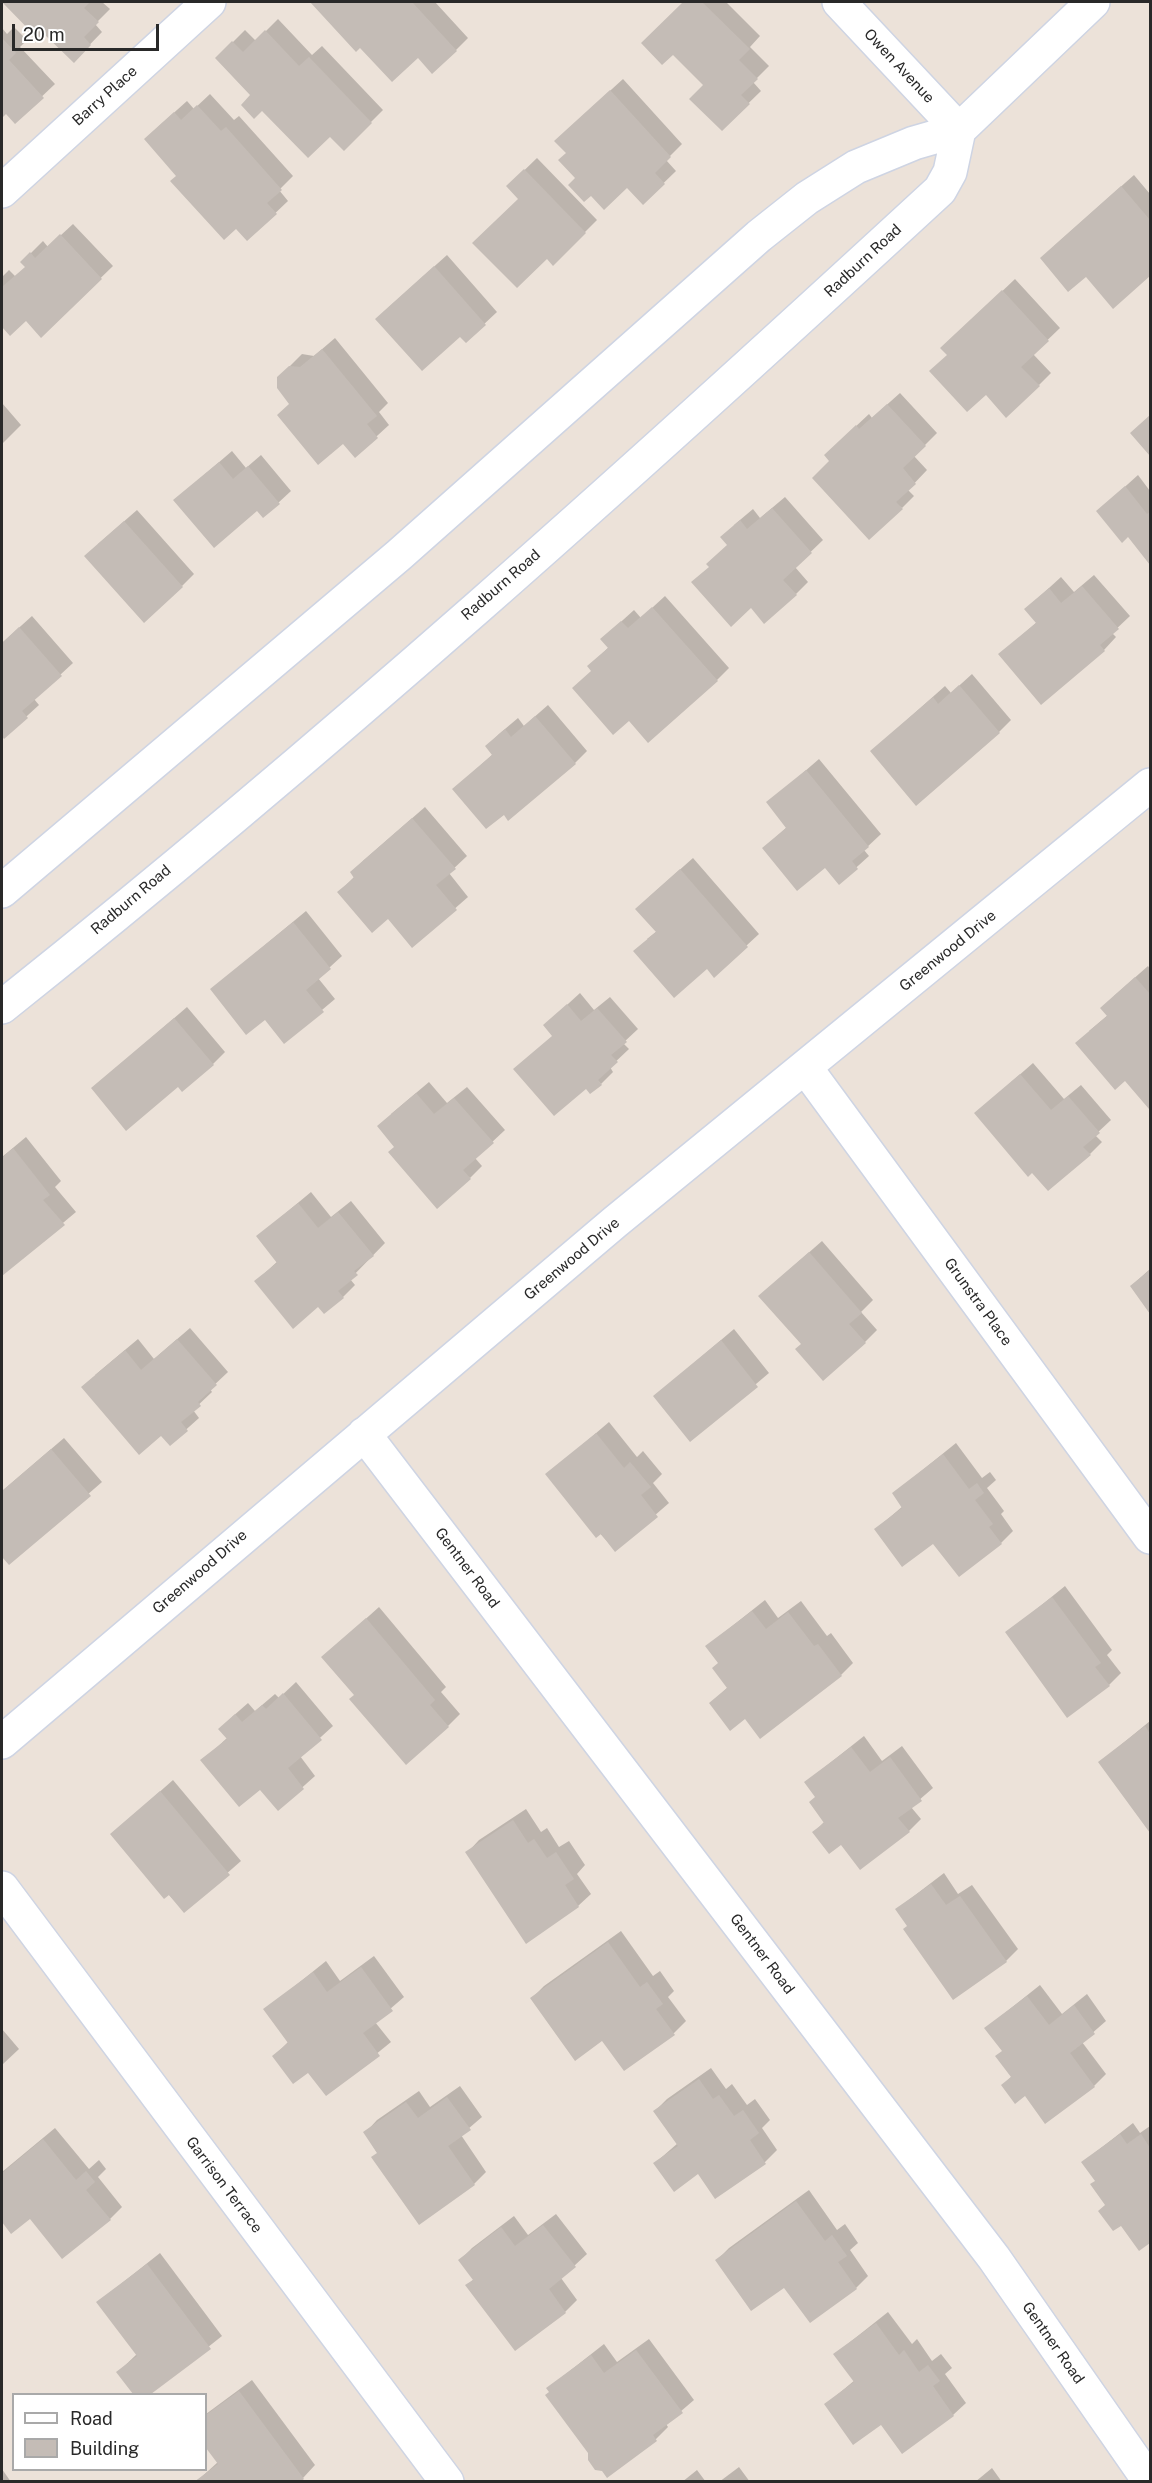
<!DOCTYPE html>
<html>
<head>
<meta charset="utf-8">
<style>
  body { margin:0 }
  #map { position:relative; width:1152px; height:2483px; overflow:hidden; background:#ece2d9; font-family:"Public Sans",sans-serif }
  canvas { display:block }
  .frame { position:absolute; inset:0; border:3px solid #292929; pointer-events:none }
  .legend { position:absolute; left:12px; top:2393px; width:195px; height:78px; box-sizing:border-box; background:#fff; border:2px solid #a9a9a9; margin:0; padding:8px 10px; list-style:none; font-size:18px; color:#292929 }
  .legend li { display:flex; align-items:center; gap:12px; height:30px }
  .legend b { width:30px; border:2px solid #a9a9a9 }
  .scale { position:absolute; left:12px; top:24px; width:147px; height:27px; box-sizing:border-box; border:3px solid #292929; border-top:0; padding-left:8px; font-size:18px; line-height:21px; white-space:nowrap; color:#292929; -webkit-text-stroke:4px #fff; paint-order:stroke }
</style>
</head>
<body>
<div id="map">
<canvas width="1152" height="2483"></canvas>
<div class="frame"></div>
<ul class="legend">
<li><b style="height:8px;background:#fff"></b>Road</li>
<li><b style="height:16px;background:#c4bcb6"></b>Building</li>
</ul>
<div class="scale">20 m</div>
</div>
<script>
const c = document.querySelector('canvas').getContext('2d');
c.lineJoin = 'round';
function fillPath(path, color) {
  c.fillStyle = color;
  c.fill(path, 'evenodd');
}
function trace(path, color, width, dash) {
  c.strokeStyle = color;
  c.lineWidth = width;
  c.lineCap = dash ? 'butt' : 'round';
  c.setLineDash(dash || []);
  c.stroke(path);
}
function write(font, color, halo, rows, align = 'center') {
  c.font = font + ' "Public Sans",sans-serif';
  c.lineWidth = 4.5;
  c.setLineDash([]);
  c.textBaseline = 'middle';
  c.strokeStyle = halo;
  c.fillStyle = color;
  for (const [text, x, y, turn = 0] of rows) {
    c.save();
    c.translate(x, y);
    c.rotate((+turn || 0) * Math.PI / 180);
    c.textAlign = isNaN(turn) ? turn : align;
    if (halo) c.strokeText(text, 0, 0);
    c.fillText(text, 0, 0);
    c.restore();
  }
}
fillPath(new Path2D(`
  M 3,2 L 102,2 L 110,9 L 95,24 L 102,32 L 74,61 L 44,31 L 38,37 Z
  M 312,2 L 435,2 L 468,38 L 456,50 L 418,56 L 360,45 L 356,49 Z
  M 685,2 L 726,2 L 760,36 L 750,47 L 769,66 L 753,82 L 761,91 L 722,129 L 705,85 L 673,53 L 643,43 Z
  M 278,19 L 312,55 L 322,46 L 383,110 L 344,149 L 330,135 L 252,95 L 217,58 L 245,30 L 256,41 Z
  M 14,27 L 27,40 L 20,47 L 55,84 L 15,122 L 6,111 L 2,116 L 2,28 L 7,34 Z
  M 623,79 L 682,144 L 666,160 L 676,171 L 643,203 L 627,186 L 567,153 L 568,129 Z
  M 210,94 L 234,120 L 239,116 L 293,176 L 279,190 L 288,201 L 248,239 L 177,176 L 158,127 L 187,101 L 194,109 Z
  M 537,158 L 597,220 L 553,264 L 520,198 L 508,186 Z
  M 1134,175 L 1150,194 L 1150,274 L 1113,307 L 1086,275 L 1054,246 Z
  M 73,224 L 113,266 L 41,336 L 26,319 L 10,334 L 2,325 L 2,277 L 9,270 L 16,277 L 27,267 L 22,262 L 43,241 L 48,247 Z
  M 447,255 L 497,312 L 466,341 L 460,334 L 389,307 Z
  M 1015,279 L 1060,328 L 1033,354 L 1051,373 L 1039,385 L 948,354 L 955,336 Z
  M 335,338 L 388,403 L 379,412 L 389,425 L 355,456 L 343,442 L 291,403 L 279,377 L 302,354 L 314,356 Z
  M 900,393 L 937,433 L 914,456 L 927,470 L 908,490 L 914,496 L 902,508 L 831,460 L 838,443 L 869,414 L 872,418 Z
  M 2,403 L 21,425 L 2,444 Z
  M 1150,416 L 1150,454 L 1132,433 Z
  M 232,451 L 246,468 L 261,455 L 291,491 L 264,516 L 257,509 L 175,500 Z
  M 1138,475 L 1150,491 L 1150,562 L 1129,535 L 1098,511 Z
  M 785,497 L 823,540 L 795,567 L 808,582 L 796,594 L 710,566 L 729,544 L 734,525 L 753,509 L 760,518 Z
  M 137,510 L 194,574 L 182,586 L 98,544 Z
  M 1094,575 L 1130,616 L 1112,633 L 1116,637 L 1104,650 L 1041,703 L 1000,654 L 1037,622 L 1026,609 L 1061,577 L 1074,592 Z
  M 665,596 L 729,668 L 717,680 L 592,671 L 589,666 L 609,647 L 602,639 L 634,610 L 641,618 Z
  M 32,616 L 73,663 L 34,699 L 39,705 L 4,737 L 2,733 L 2,643 Z
  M 972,674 L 1011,720 L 999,732 L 872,751 L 945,686 L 951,693 Z
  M 548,705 L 587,751 L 575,763 L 504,813 L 454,789 L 493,754 L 487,746 L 499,734 L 518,718 L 524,726 Z
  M 819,759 L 881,834 L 864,850 L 869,856 L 839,883 L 825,866 L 764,848 L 787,827 L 768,803 Z
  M 425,807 L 467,856 L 449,873 L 468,897 L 412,946 L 388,917 L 339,892 L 355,876 L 352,872 L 364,860 Z
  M 693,858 L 759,934 L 746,946 L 707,967 L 647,939 L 657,931 L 649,897 Z
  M 306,911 L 342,956 L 318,978 L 335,999 L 284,1042 L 265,1017 L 212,989 Z
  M 1148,966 L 1150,969 L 1149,1107 L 1089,1031 L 1108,1015 L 1114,996 Z
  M 580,993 L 594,1010 L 610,997 L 638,1029 L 623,1043 L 629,1049 L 610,1067 L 613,1072 L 601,1084 L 545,1025 Z
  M 187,1007 L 225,1052 L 213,1064 L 179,1085 L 93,1088 Z
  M 1033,1063 L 1064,1099 L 1081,1085 L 1111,1120 L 1095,1135 L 1102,1142 L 1090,1154 L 976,1113 Z
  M 429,1082 L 447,1103 L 467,1087 L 505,1130 L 475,1158 L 482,1166 L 470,1178 L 396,1147 L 391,1114 Z
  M 26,1137 L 61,1181 L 55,1187 L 76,1212 L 2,1274 L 2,1157 Z
  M 311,1192 L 331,1217 L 351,1201 L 385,1243 L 350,1279 L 355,1285 L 343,1297 L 319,1305 L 256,1281 L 278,1261 L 258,1236 Z
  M 822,1241 L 873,1300 L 861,1312 L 877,1330 L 865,1342 L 803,1344 L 773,1284 Z
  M 1150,1269 L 1150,1311 L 1131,1286 Z
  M 190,1328 L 228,1372 L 210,1389 L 212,1392 L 193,1410 L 199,1418 L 170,1444 L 162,1434 L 95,1375 L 138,1339 L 154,1359 Z
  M 734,1329 L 769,1373 L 690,1440 L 655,1396 Z
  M 609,1422 L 637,1457 L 643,1451 L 662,1474 L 653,1483 L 669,1503 L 615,1550 L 547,1475 Z
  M 64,1438 L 102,1482 L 9,1563 L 2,1554 L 2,1491 Z
  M 956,1443 L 982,1478 L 990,1472 L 996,1480 L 987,1488 L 1004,1511 L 1001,1514 L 1013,1531 L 1001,1543 L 934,1542 L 876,1529 L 903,1506 L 894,1493 Z
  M 1065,1586 L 1112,1650 L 1107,1655 L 1121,1673 L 1109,1685 L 1007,1633 Z
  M 765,1600 L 778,1618 L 801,1601 L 827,1636 L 831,1633 L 853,1663 L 841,1675 L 746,1717 L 711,1703 L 728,1687 L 719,1663 L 707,1646 Z
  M 379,1607 L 446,1687 L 441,1692 L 460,1714 L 448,1726 L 355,1695 L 323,1657 Z
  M 296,1682 L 333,1726 L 300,1756 L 315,1776 L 278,1809 L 260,1787 L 202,1761 L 227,1738 L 232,1717 L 248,1703 L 255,1711 L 275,1694 L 279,1698 Z
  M 1150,1721 L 1150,1831 L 1100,1762 Z
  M 864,1736 L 882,1761 L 902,1746 L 933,1788 L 911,1807 L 921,1819 L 909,1831 L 841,1843 L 814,1832 L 825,1821 L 817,1796 L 806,1782 Z
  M 173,1780 L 241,1861 L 184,1911 L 112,1834 Z
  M 526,1809 L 541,1832 L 547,1828 L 559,1847 L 569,1841 L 585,1865 L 577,1874 L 591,1894 L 578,1906 L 526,1942 L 467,1853 L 479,1840 Z
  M 944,1873 L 958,1894 L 972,1885 L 1018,1949 L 1006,1961 L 909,1926 L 897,1909 Z
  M 621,1931 L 653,1976 L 660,1971 L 674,1991 L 668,1997 L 686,2021 L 674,2033 L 602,2039 L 532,1998 L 544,1986 Z
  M 374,1956 L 404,1997 L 375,2022 L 391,2042 L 327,2094 L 309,2071 L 274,2056 L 289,2041 L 265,2010 L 326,1961 L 340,1981 Z
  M 1040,1985 L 1062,2014 L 1087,1994 L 1106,2021 L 1082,2042 L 1106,2074 L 1094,2086 L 1026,2094 L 1003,2085 L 1012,2076 L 1003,2050 L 986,2028 Z
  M 2,2029 L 19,2049 L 2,2065 Z
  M 711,2068 L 726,2089 L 732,2084 L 747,2105 L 755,2099 L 770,2120 L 762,2128 L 777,2150 L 765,2162 L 698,2172 L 655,2163 L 678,2143 L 655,2111 L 667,2099 Z
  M 460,2086 L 482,2117 L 461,2135 L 486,2172 L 474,2184 L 420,2223 L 365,2133 L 377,2120 L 419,2091 L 430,2107 Z
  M 1133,2123 L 1140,2133 L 1150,2126 L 1150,2241 L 1140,2249 L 1107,2204 L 1096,2181 L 1083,2162 Z
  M 55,2128 L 89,2169 L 99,2160 L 106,2169 L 98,2177 L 122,2207 L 110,2219 L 30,2217 L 11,2232 L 2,2219 L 2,2172 Z
  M 809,2190 L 837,2230 L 845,2224 L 858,2243 L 850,2250 L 868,2276 L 856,2288 L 810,2321 L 785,2285 L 717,2260 L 729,2248 Z
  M 556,2214 L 587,2254 L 561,2278 L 577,2300 L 565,2312 L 467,2285 L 474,2279 L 460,2260 L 472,2248 L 514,2216 L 528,2235 Z
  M 160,2253 L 222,2336 L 149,2394 L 135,2394 L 118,2372 L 137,2354 L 98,2302 Z
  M 888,2312 L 912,2344 L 917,2339 L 932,2361 L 941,2354 L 952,2368 L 945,2374 L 966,2403 L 953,2415 L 902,2452 L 881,2423 L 826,2404 L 855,2380 L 835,2354 Z
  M 649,2339 L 694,2400 L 666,2424 L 668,2427 L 656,2439 L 607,2476 L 548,2388 L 604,2344 L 617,2362 Z
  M 252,2380 L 315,2465 L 303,2478 L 197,2481 L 218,2462 L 206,2445 L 206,2414 Z
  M 739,2467 L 750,2482 L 719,2482 Z
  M 992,2468 L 1002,2482 L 975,2482 Z
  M 2,2469 L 11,2482 L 2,2482 Z
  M 697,2470 L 706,2482 L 682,2482 Z`), '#0003');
fillPath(new Path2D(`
  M 2,2 L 90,2 L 84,8 L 99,22 L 84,37 L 91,45 L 74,63 L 44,34 L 38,39 Z
  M 310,2 L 412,2 L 457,51 L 432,74 L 418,58 L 392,82 L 360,48 L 356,52 Z
  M 683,2 L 702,2 L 750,49 L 739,60 L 758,79 L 741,95 L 750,104 L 722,131 L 689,99 L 703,85 L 673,55 L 662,65 L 641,43 Z
  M 265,30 L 299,66 L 309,57 L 372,123 L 344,151 L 330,137 L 308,158 L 262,111 L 254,119 L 241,105 L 250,95 L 215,58 L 232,41 L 243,52 Z
  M 2,38 L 16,53 L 9,60 L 44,98 L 15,124 L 6,114 L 2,118 Z
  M 610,90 L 671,157 L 655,173 L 665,184 L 643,205 L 627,188 L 604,210 L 591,196 L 584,202 L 568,185 L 575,178 L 558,160 L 566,153 L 554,141 Z
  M 197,105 L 221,131 L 226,127 L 282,190 L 267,203 L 277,214 L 247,241 L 236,229 L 224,240 L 170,181 L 176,176 L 144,139 L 174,112 L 181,120 Z
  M 524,169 L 586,233 L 553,266 L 547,259 L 517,288 L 472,243 L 518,199 L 506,186 Z
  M 1121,186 L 1150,220 L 1150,276 L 1113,309 L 1086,277 L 1068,292 L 1040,258 Z
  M 60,234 L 102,279 L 41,338 L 26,321 L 10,336 L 2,327 L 2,287 L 25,267 L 20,262 L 30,252 L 35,258 Z
  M 434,266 L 486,325 L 466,343 L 460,337 L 422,371 L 375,319 Z
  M 1002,290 L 1049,341 L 1021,367 L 1040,386 L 1006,418 L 986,395 L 967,412 L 929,371 L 947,355 L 940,348 Z
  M 322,349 L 377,416 L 367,424 L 378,438 L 355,458 L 343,444 L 318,465 L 277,415 L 289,404 L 277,388 L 277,377 L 289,366 L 300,367 Z
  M 887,404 L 926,446 L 903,468 L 916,484 L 896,502 L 903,509 L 869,540 L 812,478 L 829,461 L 824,455 L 856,425 L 859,429 Z
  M 1150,415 L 1150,456 L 1130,433 Z
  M 219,462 L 233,479 L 248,466 L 280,504 L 263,518 L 257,511 L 214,548 L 173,500 Z
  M 1125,486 L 1147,514 L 1150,512 L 1150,565 L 1128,537 L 1122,543 L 1096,511 Z
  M 772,508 L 812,553 L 783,580 L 797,595 L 764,624 L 751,608 L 731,627 L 691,582 L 709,567 L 706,564 L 727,545 L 720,537 L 740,520 L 747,529 Z
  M 124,521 L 183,587 L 144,623 L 84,556 Z
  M 1082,586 L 1119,629 L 1100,645 L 1105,651 L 1041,705 L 998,654 L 1036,623 L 1024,609 L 1049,588 L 1061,603 Z
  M 652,607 L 718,681 L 648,743 L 629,721 L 613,735 L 572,688 L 591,671 L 587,666 L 608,648 L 600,639 L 621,621 L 628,628 Z
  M 19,627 L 62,676 L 22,711 L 28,718 L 4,739 L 2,736 L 2,643 Z
  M 959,685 L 1000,733 L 916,806 L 870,751 L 933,697 L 938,704 Z
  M 535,716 L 576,764 L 508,821 L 504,815 L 486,829 L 452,789 L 492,755 L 485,746 L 505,729 L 511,737 Z
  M 806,770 L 869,847 L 852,861 L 858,869 L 839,885 L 825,868 L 797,891 L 762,848 L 786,828 L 766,802 Z
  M 412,818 L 456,869 L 436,885 L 457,910 L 412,948 L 388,919 L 372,933 L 337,892 L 354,878 L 350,872 Z
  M 680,869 L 748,947 L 714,978 L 707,969 L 674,998 L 633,951 L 656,932 L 635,909 Z
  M 293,922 L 331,969 L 306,990 L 324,1012 L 284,1044 L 265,1020 L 246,1035 L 210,989 Z
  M 1135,977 L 1150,994 L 1149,1109 L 1125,1081 L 1115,1090 L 1075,1043 L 1107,1016 L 1100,1008 Z
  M 567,1004 L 581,1021 L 597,1008 L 627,1042 L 611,1055 L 618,1062 L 598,1080 L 602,1085 L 590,1094 L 586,1089 L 554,1116 L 513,1069 L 552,1036 L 543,1025 Z
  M 174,1018 L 214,1065 L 182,1092 L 178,1087 L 126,1131 L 91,1088 Z
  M 1020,1074 L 1051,1110 L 1068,1096 L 1100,1133 L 1083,1147 L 1091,1155 L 1048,1191 L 1032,1173 L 1028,1177 L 974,1113 Z
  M 416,1093 L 434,1114 L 454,1098 L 494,1143 L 463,1170 L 471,1179 L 437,1209 L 388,1152 L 394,1147 L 377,1126 Z
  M 13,1148 L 50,1195 L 43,1200 L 65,1225 L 2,1276 L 2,1158 Z
  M 298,1203 L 318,1228 L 338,1212 L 374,1256 L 354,1271 L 358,1275 L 338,1291 L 344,1298 L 324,1314 L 318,1307 L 293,1329 L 254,1281 L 277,1263 L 256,1236 Z
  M 809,1252 L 862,1313 L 849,1324 L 866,1343 L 823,1381 L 795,1349 L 801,1344 L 758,1296 Z
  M 1150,1270 L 1150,1314 L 1130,1286 Z
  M 177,1339 L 217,1385 L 198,1402 L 201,1406 L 181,1422 L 188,1431 L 170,1446 L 161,1436 L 139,1455 L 81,1387 L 125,1350 L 141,1370 Z
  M 721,1340 L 758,1387 L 690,1442 L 653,1396 Z
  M 596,1433 L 624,1468 L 630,1462 L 651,1487 L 641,1495 L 658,1517 L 615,1552 L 601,1534 L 596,1538 L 545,1474 Z
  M 51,1449 L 91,1496 L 9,1565 L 2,1557 L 2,1491 Z
  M 943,1454 L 969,1489 L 977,1483 L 984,1493 L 975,1500 L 993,1524 L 989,1527 L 1002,1544 L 959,1577 L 933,1544 L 902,1567 L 874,1529 L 902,1508 L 892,1493 Z
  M 1052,1597 L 1101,1663 L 1095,1667 L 1110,1686 L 1067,1718 L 1005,1632 Z
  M 752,1611 L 766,1629 L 788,1612 L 814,1646 L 818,1644 L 842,1676 L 760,1739 L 745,1719 L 730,1731 L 709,1703 L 727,1688 L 712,1668 L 718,1663 L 705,1646 Z
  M 366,1618 L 435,1700 L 430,1705 L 449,1727 L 406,1765 L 349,1699 L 354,1695 L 321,1657 Z
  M 283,1693 L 322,1740 L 288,1768 L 304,1789 L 278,1811 L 260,1790 L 239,1807 L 200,1760 L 227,1739 L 218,1729 L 235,1714 L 242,1722 L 262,1705 L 266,1709 Z
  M 1145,1726 L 1150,1734 L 1150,1833 L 1098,1762 Z
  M 851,1747 L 870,1772 L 890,1757 L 922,1801 L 898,1818 L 910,1832 L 860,1870 L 841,1845 L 829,1854 L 812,1832 L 824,1823 L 809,1802 L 815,1797 L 804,1782 Z
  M 160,1791 L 230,1875 L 184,1913 L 169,1895 L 164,1899 L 110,1834 Z
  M 513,1820 L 528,1843 L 534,1839 L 547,1858 L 556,1852 L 574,1879 L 565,1885 L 579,1907 L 526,1944 L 465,1852 Z
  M 931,1884 L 946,1905 L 960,1896 L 1007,1962 L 953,2000 L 903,1929 L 907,1926 L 895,1909 Z
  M 608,1942 L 640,1987 L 647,1982 L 663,2004 L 656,2009 L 675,2035 L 624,2071 L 602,2041 L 575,2061 L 530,1998 Z
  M 361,1967 L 393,2011 L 363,2033 L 380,2056 L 326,2096 L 308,2073 L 293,2084 L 272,2056 L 288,2043 L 263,2009 L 313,1972 L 327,1992 Z
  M 1027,1996 L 1049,2025 L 1074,2005 L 1095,2034 L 1070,2053 L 1095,2087 L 1045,2124 L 1025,2096 L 1015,2104 L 1001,2085 L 1011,2077 L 995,2056 L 1002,2051 L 984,2028 Z
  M 699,2079 L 713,2099 L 719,2095 L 734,2116 L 743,2110 L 759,2133 L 750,2140 L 766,2164 L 715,2199 L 698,2174 L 674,2192 L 653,2163 L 678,2146 L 653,2111 Z
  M 447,2097 L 471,2130 L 448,2146 L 475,2185 L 419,2225 L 371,2157 L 377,2153 L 363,2132 L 406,2102 L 418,2118 Z
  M 1120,2134 L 1127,2144 L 1141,2134 L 1150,2148 L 1150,2243 L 1139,2251 L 1121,2226 L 1113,2231 L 1098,2211 L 1105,2205 L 1090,2184 L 1095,2181 L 1081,2162 Z
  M 43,2139 L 76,2180 L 86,2171 L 95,2182 L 86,2190 L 111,2220 L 62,2259 L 30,2219 L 11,2234 L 2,2222 L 2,2173 Z
  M 796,2201 L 825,2241 L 832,2235 L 847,2256 L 838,2262 L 857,2289 L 810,2323 L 784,2288 L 751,2311 L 715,2260 Z
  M 543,2225 L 576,2267 L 549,2289 L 566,2313 L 515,2351 L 465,2285 L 473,2280 L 458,2260 L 501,2227 L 515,2246 Z
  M 147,2264 L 211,2349 L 151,2394 L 133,2394 L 116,2372 L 137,2356 L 96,2302 Z
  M 876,2323 L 899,2355 L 904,2350 L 919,2372 L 928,2365 L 940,2381 L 933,2386 L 954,2416 L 902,2454 L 881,2425 L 853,2445 L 824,2404 L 854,2382 L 833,2354 Z
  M 636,2350 L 683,2413 L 653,2435 L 657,2441 L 607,2478 L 602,2471 L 595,2470 L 588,2460 L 588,2453 L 545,2395 L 549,2392 L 546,2388 L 591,2355 L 604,2373 Z
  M 239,2391 L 304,2479 L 300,2482 L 194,2482 L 218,2464 L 206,2448 L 206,2415 Z`), '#c4bcb6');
const street = new Path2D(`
  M 839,2 L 959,130
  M 2,191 L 209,2
  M 2,891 L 399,555 L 759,236 L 807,198 L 856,167 L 914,143 L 959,130 L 1093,2
  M 2,1007 C 326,749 635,471 940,190 L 950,172 L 959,130
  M 805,1067 L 1150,1537
  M 364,1434 L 994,2258 L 1150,2482
  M 2,1742 L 615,1222 L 1150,785
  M 2,1888 L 447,2482`);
trace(street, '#ced4e3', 36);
trace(street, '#fff', 33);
write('15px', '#292929', '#fff', [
  ["Owen Avenue",899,66,47],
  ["Barry Place",105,96,-42],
  ["Radburn Road",863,261,-43],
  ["Radburn Road",501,585,-41],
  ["Radburn Road",131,900,-40],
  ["Greenwood Drive",948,951,-39],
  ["Greenwood Drive",572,1259,-40],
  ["Grunstra Place",978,1302,54],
  ["Gentner Road",467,1568,53],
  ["Greenwood Drive",200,1572,-41],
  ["Gentner Road",762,1954,53],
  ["Garrison Terrace",224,2185,53],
  ["Gentner Road",1053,2343,55]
]);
</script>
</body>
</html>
